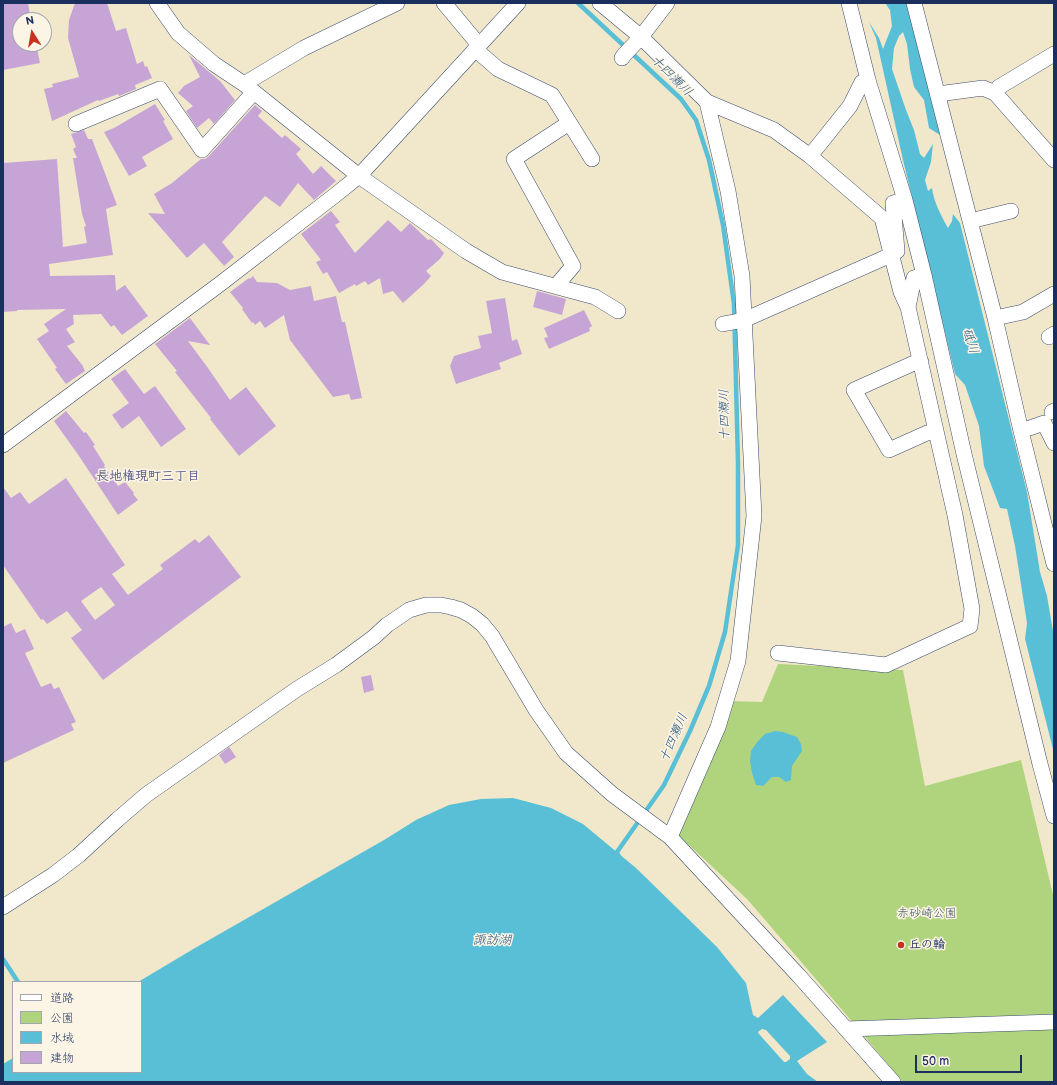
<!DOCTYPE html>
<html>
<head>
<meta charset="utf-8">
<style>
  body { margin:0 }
  #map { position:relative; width:1057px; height:1085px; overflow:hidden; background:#f1e8cb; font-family:"Balsamiq Sans","Klee One",sans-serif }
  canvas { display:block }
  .frame { position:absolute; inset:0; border:4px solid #1b2f5e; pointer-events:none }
  .legend { position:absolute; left:12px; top:981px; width:130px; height:92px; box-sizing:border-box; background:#fcf5e5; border:1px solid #a2a6af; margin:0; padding:5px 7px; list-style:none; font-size:12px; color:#1b2f5e }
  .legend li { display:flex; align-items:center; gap:8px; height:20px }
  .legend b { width:20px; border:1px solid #a2a6af }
  .north { position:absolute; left:12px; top:12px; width:40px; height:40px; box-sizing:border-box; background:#fcf5e5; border:1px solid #a2a6af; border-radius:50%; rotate:349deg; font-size:11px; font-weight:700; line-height:16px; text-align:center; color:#1b2f5e }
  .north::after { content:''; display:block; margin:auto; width:14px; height:18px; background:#c8321e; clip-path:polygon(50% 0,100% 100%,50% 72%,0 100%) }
  .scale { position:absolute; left:915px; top:1055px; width:107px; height:18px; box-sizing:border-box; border:2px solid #1b2f5e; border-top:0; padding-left:5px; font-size:12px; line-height:14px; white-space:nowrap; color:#1b2f5e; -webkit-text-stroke:3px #fcf5e5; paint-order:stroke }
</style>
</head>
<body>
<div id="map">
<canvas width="1057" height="1085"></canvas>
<div class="frame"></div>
<ul class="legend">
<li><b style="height:5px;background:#fff"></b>道路</li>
<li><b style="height:11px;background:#b0d47d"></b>公園</li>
<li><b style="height:11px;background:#59bfd6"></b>水域</li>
<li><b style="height:11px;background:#c6a5d6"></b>建物</li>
</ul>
<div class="north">N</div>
<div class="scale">50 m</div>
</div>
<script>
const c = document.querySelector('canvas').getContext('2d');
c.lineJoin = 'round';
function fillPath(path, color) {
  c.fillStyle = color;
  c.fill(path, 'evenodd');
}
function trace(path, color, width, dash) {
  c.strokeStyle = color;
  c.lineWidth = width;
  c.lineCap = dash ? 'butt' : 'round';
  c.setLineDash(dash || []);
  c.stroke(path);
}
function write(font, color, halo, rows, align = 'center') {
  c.font = font + ' "Balsamiq Sans","Klee One",sans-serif';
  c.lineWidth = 3;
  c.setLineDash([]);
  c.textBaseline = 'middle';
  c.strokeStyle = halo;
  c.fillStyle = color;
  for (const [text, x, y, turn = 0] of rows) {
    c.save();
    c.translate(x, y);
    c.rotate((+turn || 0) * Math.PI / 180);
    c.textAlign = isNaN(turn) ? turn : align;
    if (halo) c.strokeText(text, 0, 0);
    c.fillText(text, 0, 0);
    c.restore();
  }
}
fillPath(new Path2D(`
  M 778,664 L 903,670 L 925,786 L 1021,760 L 1054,899 L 1054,1082 L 903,1082 L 815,978 L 747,899 L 677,834 L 730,701 L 762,702 Z`), '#b0d47d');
fillPath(new Path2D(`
  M 885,3 L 907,3 L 940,135 L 929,128 L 924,100 L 914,87 L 910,69 L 907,44 L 903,32 L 899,36 L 894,48 L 892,69 L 906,110 L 914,130 L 920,154 L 924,158 L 933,144 L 931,162 L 925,180 L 928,191 L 932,188 C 934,203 941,215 948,228 L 952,221 L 953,214 L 960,223 L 1027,492 L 1040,572 L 1047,596 L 1054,637 L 1054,753 L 1025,639 L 1027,623 L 1015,546 L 1007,509 L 1000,508 L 984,466 L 979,426 L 965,385 L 955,374 L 903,160 L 876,38 L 869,22 L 879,38 L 883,49 L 892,26 L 890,10 Z
  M 775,731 L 783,732 L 797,737 L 801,744 L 802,751 L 792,766 L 791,780 L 786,782 L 779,777 L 772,777 L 763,786 L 756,785 L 752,773 L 750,761 L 751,751 L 758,741 L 765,734 Z
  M 513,798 L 551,808 L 583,824 L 636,868 L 717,947 L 746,983 L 753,1015 L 758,1018 L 783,995 L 827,1042 L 797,1061 L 807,1074 L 818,1082 L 3,1082 L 3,1064 L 13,1058 L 13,1072 L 141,1072 L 141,982 L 138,982 L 195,948 L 384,840 L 416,820 L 449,805 L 481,799 Z`), '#59bfd6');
fillPath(new Path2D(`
  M 762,1029 L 766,1030 L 790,1056 L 790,1059 L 786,1062 L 784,1062 L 759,1034 L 758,1032 Z`), '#f1e8cb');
trace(new Path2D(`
  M 578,3 L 681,99 L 696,120 L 709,160 L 723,225 L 734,304 L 738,463 L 738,545 L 725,632 L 709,686 L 690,731 L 664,785 L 617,852 L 619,857
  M 3,959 L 18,982`), '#59bfd6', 4.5);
fillPath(new Path2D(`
  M 3,3 L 28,3 L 31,20 L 20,20 L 20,44 L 36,44 L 40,63 L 3,70 Z
  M 75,3 L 107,3 L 116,31 L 126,28 L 137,64 L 143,61 L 145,67 L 147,66 L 152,78 L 135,85 L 136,89 L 119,96 L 118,94 L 99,101 L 98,100 L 52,121 L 44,89 L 53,87 L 52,84 L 79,77 L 68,38 L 69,20 Z
  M 189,55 L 220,81 L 235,100 L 214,124 L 209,118 L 197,128 L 186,111 L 193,106 L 178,93 L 184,86 L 200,77 Z
  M 155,104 L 165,120 L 163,121 L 173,139 L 142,157 L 147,166 L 129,176 L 104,132 L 114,128 Z
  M 255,105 L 262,111 L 258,116 L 282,138 L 285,135 L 301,149 L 296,154 L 313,174 L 321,166 L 336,181 L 314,200 L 298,183 L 280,207 L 265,196 L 222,242 L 234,257 L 224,266 L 204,243 L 187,258 L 148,213 L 165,214 L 154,194 L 172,183 L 201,159 L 205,159 L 209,156 Z
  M 84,130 L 88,139 L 92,139 L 117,205 L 106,209 L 113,255 L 49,264 L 50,276 L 115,275 L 116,291 L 125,285 L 148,316 L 122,335 L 114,325 L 111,327 L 101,314 L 73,315 L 74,324 L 66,329 L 75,342 L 67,346 L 83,366 L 83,367 L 85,371 L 66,384 L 55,369 L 57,368 L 37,339 L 49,331 L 44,324 L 66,309 L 17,310 L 17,311 L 3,312 L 3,163 L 57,159 L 63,247 L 87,243 L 84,227 L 86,226 L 82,214 L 73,158 L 77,158 L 73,149 L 76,147 L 71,134 Z
  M 331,211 L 340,222 L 335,225 L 355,253 L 388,220 L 401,232 L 410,223 L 428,240 L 431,239 L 444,253 L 440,259 L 426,271 L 431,276 L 424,284 L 403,303 L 393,291 L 383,294 L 380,278 L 368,285 L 365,281 L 356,286 L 355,284 L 339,293 L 327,272 L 323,274 L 316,262 L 321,260 L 301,234 Z
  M 253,276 L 257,282 L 277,283 L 290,290 L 311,286 L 314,301 L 336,296 L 342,322 L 345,322 L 362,398 L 351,400 L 349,394 L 333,397 L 290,340 L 284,315 L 265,328 L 260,321 L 255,325 L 253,322 L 252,323 L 249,319 L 242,309 L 243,308 L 230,292 L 249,278 L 250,279 Z
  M 537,291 L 566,299 L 562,315 L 533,307 Z
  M 505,298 L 512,341 L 517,339 L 522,354 L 499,363 L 501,369 L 456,384 L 450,366 L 454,356 L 481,348 L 478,336 L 492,333 L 486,301 Z
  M 584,310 L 592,326 L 589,328 L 590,331 L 549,349 L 544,338 L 548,337 L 544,328 Z
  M 190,318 L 210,345 L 188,341 L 208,368 L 230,400 L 246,387 L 276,426 L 239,456 L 210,419 L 211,418 L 175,372 L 177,371 L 155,344 Z
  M 125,369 L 144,394 L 155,386 L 186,429 L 161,447 L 139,416 L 122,429 L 112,415 L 129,403 L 111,379 Z
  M 66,411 L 84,433 L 86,432 L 95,445 L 93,446 L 105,465 L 104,466 L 118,486 L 125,482 L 134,493 L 133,494 L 138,500 L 118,515 L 79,456 L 54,421 Z
  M 66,478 L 125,565 L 112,574 L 128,595 L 163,569 L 160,565 L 179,551 L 195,539 L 199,543 L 209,535 L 241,577 L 103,680 L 71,638 L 82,630 L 67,611 L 47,624 L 43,619 L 41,620 L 3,565 L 3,487 L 11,498 L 20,492 L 29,504 ZM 101,587 L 115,605 L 95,620 L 81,601 Z
  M 11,623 L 16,633 L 25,629 L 34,649 L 25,653 L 41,687 L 51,683 L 54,689 L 59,687 L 76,722 L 71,724 L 74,730 L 3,763 L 3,627 Z
  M 371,675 L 374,690 L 364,693 L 361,677 Z
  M 229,747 L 236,757 L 225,764 L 219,755 Z`), '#c6a5d6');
const minor = new Path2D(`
  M 157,3 L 178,33 L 214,64 L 244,84 L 359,176 L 466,251 L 502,272 L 595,297 L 618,311
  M 444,3 L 479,45
  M 600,3 L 641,37 L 707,102 L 728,191 L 742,276 L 754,516 L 738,661 L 718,727 L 670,837
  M 849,3 L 868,80 L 905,200 L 924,275 L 964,454 L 1040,764 L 1054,816
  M 914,3 L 995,318 L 1021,431 L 1054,564
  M 475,49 L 498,69 L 552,95 L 592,159
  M 622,58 L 624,55 L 641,37 L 667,3
  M 244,84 L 304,48 L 397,3
  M 995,93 L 999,87 L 1054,54
  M 938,94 L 983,88 L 995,93 L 1054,160
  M 707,102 L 774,130 L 810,156 L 882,218 L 901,292 L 908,307 L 955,515 L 972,609 L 970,626 L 886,665 L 778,653
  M 76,124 L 160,89 L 202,150 L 254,92
  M 810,156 L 850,106 L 862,82 L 868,80
  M 970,221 L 1011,211
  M 556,286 L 573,266 L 514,159 L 569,123
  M 908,307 L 914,278 L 924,275
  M 995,318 L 1023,312 L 1054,294
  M 723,324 L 744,320 L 891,255 L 897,251 L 893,203 L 905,200
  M 1049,337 L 1054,334
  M 921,362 L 914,363 L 854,390 L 889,450 L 927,433 L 936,431
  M 1052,412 L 1054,411
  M 1021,431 L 1044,423 L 1054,443
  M 3,445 L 220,284 L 334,196 L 359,176 L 518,3
  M 3,907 L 53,875 L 79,855 L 117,820 L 146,795 L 297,689 L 336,665 L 374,637 L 387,625 L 409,610 L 426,605 L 441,605 L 451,607 L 461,610 L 472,616 L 482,624 L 492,636 L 536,710 L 566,753 L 612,794 L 670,837 L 799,976 L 893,1082
  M 846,1029 L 1054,1022`);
trace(minor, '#3b4b6e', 16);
trace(minor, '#fff', 15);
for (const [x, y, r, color] of [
  [901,945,4,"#c8321e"]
]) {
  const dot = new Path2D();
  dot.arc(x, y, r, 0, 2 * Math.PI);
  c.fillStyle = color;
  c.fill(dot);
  trace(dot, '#fcf5e5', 1.5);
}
write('12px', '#405866', '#fcf5e5', [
  ["赤砂崎公園",927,914]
]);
write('bold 12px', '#1b2f5e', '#fcf5e5', [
  ["丘の輪",909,945]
], 'left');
write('italic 13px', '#2e5a82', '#fcf5e5', [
  ["十四瀬川",671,76,45],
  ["砥川",970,341,73],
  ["十四瀬川",725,415,-91],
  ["十四瀬川",674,738,-66],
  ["諏訪湖",492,941]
]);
write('bold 13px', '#575888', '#fcf5e5', [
  ["長地権現町三丁目",148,477]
]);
</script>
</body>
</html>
